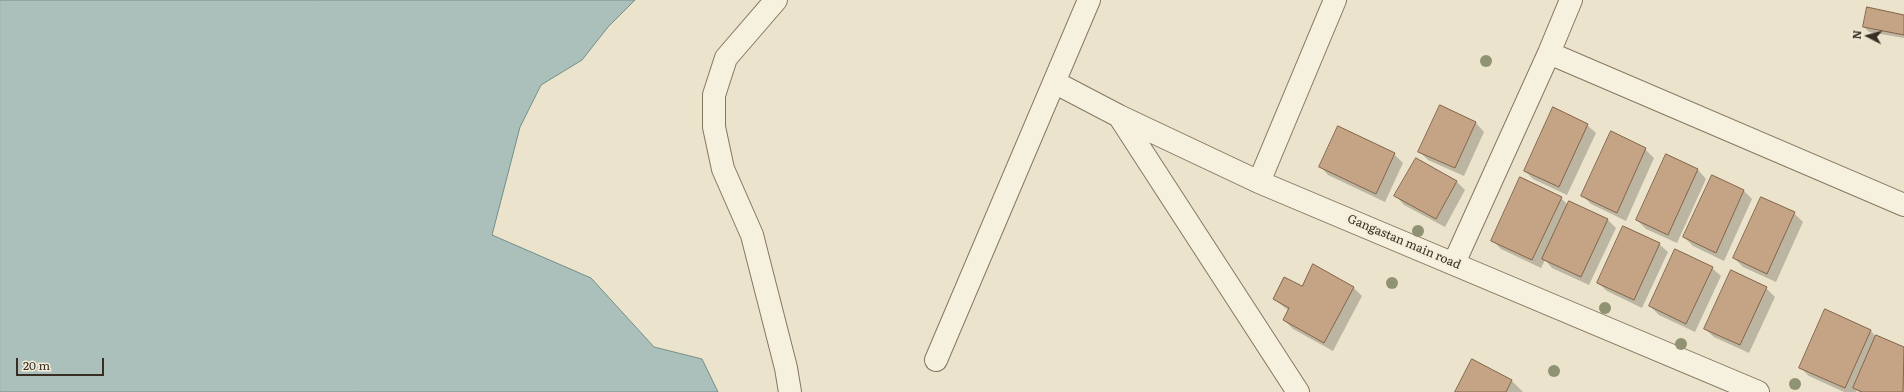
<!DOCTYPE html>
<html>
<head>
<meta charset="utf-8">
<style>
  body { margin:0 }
  #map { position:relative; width:1904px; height:392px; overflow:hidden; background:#ebe3cb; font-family:Literata,serif }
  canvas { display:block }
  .north { position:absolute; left:1848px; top:16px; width:40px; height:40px; -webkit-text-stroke:3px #f3edda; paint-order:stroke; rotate:276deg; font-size:11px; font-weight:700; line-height:16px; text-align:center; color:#382e23 }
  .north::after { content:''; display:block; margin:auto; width:14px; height:18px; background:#382e23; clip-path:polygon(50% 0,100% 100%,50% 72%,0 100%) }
  .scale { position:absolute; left:16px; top:358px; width:88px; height:18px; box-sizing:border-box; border:2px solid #382e23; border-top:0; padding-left:5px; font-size:12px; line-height:14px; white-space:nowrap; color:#382e23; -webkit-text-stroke:3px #f3edda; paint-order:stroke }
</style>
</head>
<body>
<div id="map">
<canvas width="1904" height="392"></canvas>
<div class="north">N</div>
<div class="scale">20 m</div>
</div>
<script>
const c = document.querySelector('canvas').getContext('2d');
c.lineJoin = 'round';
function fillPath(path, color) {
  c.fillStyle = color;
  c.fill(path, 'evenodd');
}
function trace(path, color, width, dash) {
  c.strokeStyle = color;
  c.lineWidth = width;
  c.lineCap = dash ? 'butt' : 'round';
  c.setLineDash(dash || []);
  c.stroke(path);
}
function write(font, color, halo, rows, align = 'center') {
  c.font = font + ' Literata,serif';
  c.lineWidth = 4;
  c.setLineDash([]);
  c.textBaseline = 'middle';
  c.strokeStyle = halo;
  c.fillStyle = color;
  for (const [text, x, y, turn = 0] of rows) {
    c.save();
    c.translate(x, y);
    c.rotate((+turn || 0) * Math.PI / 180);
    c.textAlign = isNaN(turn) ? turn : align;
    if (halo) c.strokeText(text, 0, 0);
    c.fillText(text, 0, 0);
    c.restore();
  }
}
const water = new Path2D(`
  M 0,0 L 635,0 L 608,27 L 582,60 L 541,85 L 520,127 L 492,235 L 591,278 L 654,347 L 702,359 L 718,392 L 0,392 Z`);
fillPath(water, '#abc0bb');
trace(water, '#728e89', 1);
fillPath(new Path2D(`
  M 1904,16 L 1904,38 L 1869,32 L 1864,27 Z
  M 1440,106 L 1476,123 L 1484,132 L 1464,176 L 1428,160 L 1419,151 Z
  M 1587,125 L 1596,133 L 1567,195 L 1533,179 L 1525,171 Z
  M 1611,133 L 1645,149 L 1654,158 L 1626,221 L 1591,204 L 1582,195 Z
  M 1394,154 L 1403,163 L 1385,202 L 1328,175 L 1320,166 Z
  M 1667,156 L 1698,170 L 1706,179 L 1677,243 L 1646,229 L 1637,220 Z
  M 1457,182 L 1465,190 L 1445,227 L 1404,205 L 1396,196 Z
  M 1744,191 L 1752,199 L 1724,261 L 1693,246 L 1684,237 Z
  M 1561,198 L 1568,205 L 1607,219 L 1616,228 L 1589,285 L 1552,268 L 1545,260 L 1541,268 L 1501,249 L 1492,240 Z
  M 1794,213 L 1803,222 L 1776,282 L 1743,267 L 1734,258 Z
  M 1659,244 L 1668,252 L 1642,308 L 1607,291 L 1598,283 Z
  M 1712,268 L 1721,276 L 1695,332 L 1659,315 L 1650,306 Z
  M 1353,287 L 1362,296 L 1333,351 L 1293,329 L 1284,320 L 1289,311 L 1274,299 Z
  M 1766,288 L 1775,297 L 1749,353 L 1714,337 L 1705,329 Z
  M 1825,310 L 1871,331 L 1876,337 L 1904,348 L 1904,392 L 1859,392 L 1857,390 L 1856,392 L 1844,392 L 1809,376 L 1800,367 Z
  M 1472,360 L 1512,381 L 1523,392 L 1456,392 Z`), '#0003');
const building = new Path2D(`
  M 1867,7 L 1904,15 L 1904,35 L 1863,27 Z
  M 1440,105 L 1476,122 L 1455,168 L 1418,152 Z
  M 1553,107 L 1588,124 L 1559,187 L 1524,171 Z
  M 1338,126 L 1395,153 L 1376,194 L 1319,167 Z
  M 1611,131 L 1646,148 L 1617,213 L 1581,196 Z
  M 1666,154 L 1698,169 L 1668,235 L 1636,220 Z
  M 1416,158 L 1457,181 L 1436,219 L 1394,196 Z
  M 1712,175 L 1744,190 L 1716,253 L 1683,237 Z
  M 1520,177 L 1562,197 L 1532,260 L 1491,241 Z
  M 1761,197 L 1795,212 L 1767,274 L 1733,258 Z
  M 1569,201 L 1608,219 L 1581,277 L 1542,259 Z
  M 1623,226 L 1660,243 L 1634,300 L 1597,283 Z
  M 1675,249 L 1713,267 L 1686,324 L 1649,306 Z
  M 1313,264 L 1354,287 L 1324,343 L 1283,320 L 1289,308 L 1273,299 L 1284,277 L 1302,286 Z
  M 1731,270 L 1767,287 L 1740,345 L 1704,329 Z
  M 1825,309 L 1871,330 L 1845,388 L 1799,368 Z
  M 1876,335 L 1904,347 L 1903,392 L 1862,392 L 1853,388 Z
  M 1472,359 L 1512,380 L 1506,392 L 1455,392 Z`);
fillPath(building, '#c4a485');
trace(building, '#826449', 1);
const street = new Path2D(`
  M 776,0 L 726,58 L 714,95 L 714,127 L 723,169 L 752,235 L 786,368 L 790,392
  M 1549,53 L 1904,205
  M 1054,82 L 1119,116 L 1259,182 L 1758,392
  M 1119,116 L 1298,392
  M 1259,182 L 1335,0
  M 1454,263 L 1549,53 L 1571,0
  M 936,360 L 1089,0`);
trace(street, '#867761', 24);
trace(street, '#f6f0de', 22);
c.fillStyle = '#909373';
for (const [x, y] of [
  [1486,61],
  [1418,231],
  [1392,283],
  [1605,308],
  [1681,344],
  [1554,371],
  [1795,384]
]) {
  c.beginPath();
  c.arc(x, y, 6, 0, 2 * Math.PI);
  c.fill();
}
write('12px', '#382e23', '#f3edda', [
  ["Gangastan main road",1404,242,23]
]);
</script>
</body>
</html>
